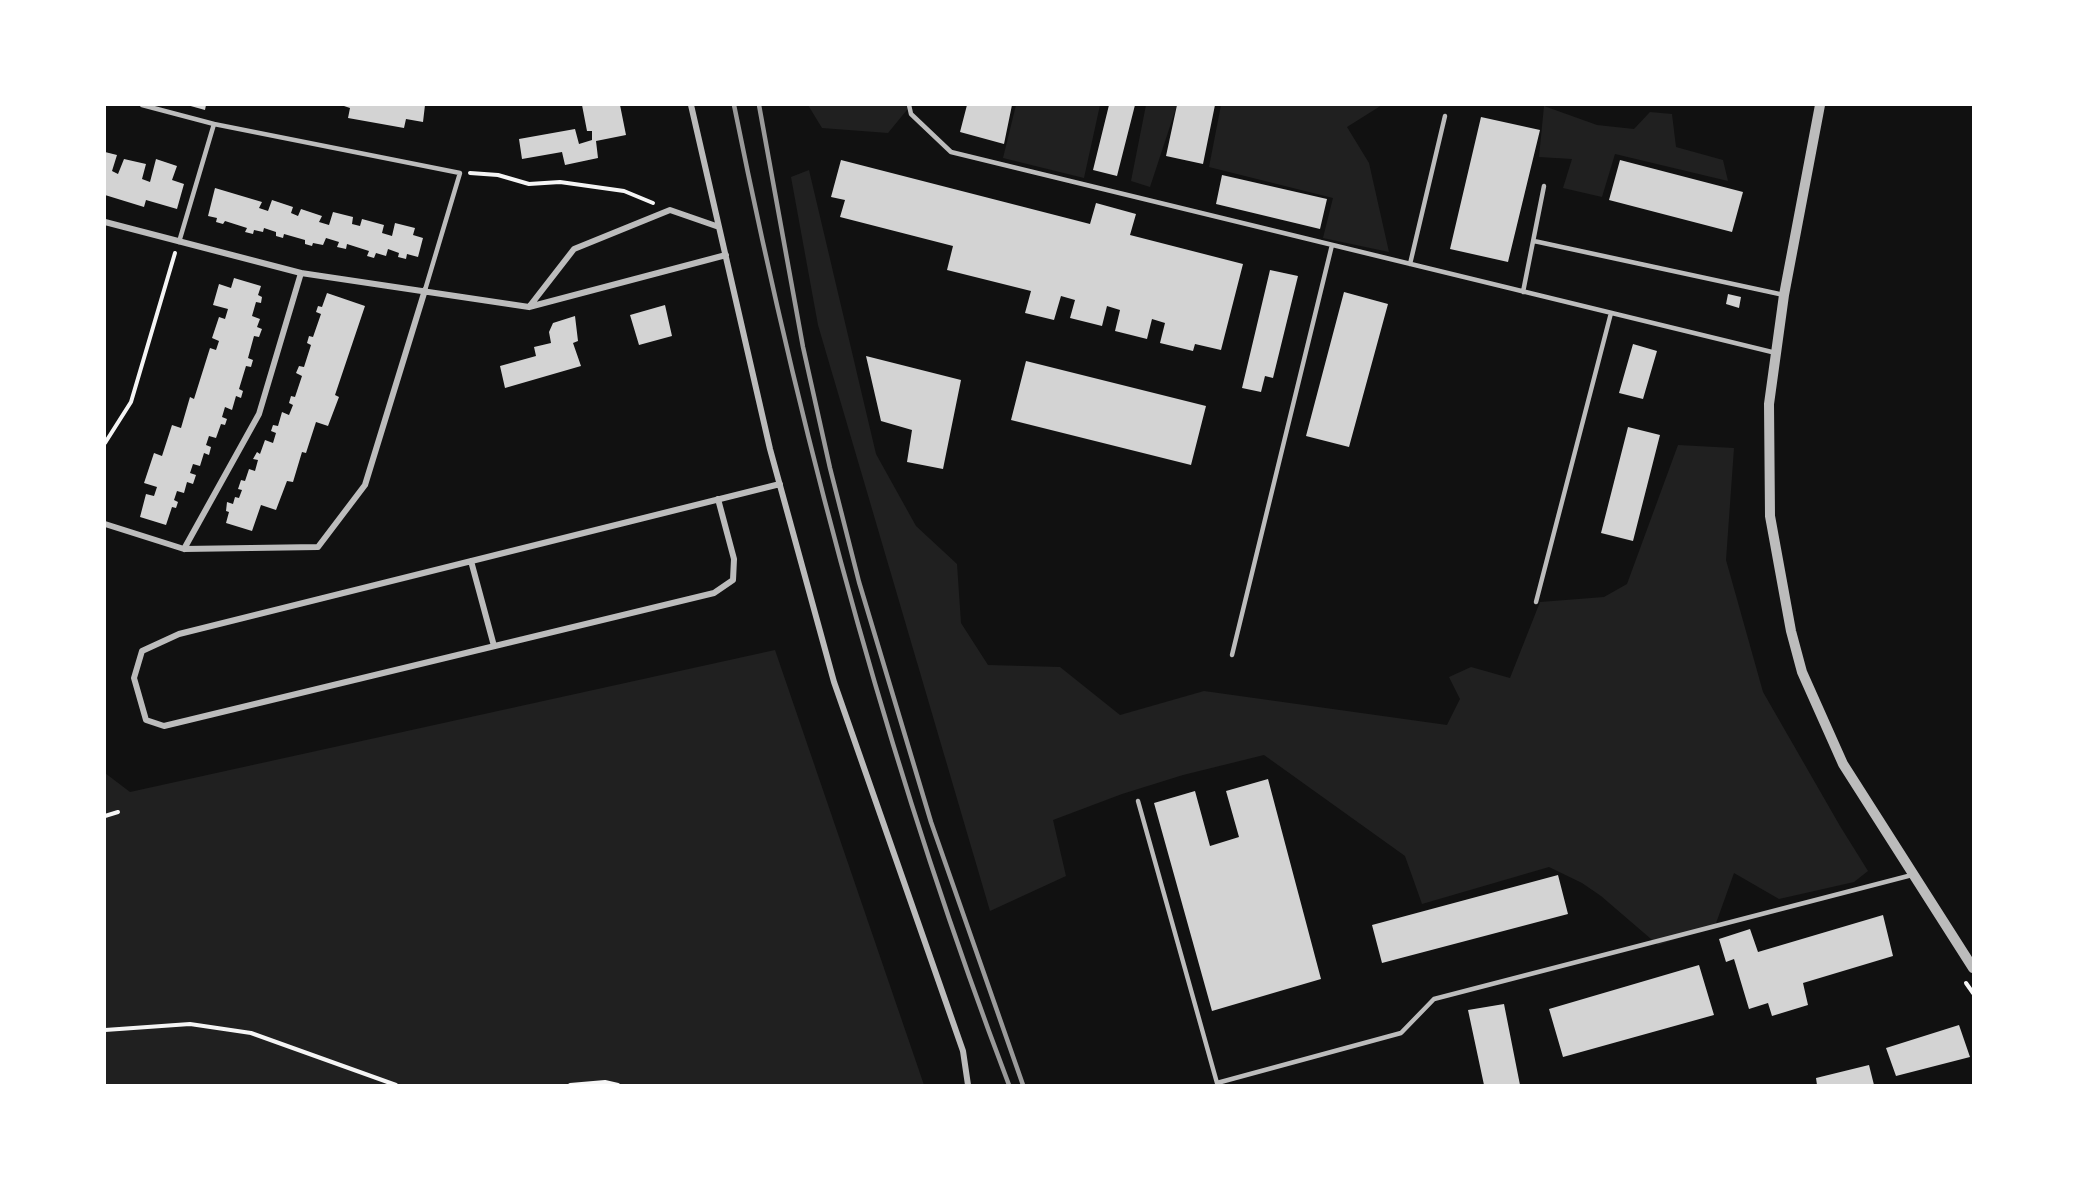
<!DOCTYPE html>
<html>
<head>
<meta charset="utf-8">
<style>
  body { margin:0 }
  #map { position:relative; width:2078px; height:1190px; overflow:hidden; background:#111; font-family:"Source Sans 3",sans-serif }
  canvas { display:block }
  .frame { position:absolute; inset:0; border:106px solid #fff; pointer-events:none }
</style>
</head>
<body>
<div id="map">
<canvas width="2078" height="1190"></canvas>
<div class="frame"></div>
</div>
<script>
const c = document.querySelector('canvas').getContext('2d');
c.lineJoin = 'round';
function fillPath(path, color) {
  c.fillStyle = color;
  c.fill(path, 'evenodd');
}
function trace(path, color, width, dash) {
  c.strokeStyle = color;
  c.lineWidth = width;
  c.lineCap = dash ? 'butt' : 'round';
  c.setLineDash(dash || []);
  c.stroke(path);
}
fillPath(new Path2D(`
  M 808,105 L 911,105 L 888,133 L 822,128 Z
  M 1016,105 L 1100,105 L 1084,178 L 1003,158 Z
  M 1146,105 L 1177,105 L 1150,187 L 1131,181 Z
  M 1221,105 L 1382,105 L 1347,127 L 1369,163 L 1389,252 L 1323,238 L 1333,198 L 1209,167 Z
  M 1544,106 L 1597,125 L 1634,129 L 1650,112 L 1672,114 L 1676,147 L 1723,160 L 1728,181 L 1615,154 L 1602,197 L 1563,188 L 1572,159 L 1539,157 Z
  M 809,170 L 876,454 L 916,526 L 957,564 L 961,623 L 988,665 L 1060,667 L 1120,715 L 1204,691 L 1447,725 L 1460,699 L 1449,677 L 1471,667 L 1510,678 L 1540,602 L 1604,597 L 1627,584 L 1678,445 L 1734,448 L 1726,560 L 1763,692 L 1840,826 L 1868,871 L 1854,882 L 1779,899 L 1734,873 L 1715,926 L 1658,945 L 1601,896 L 1582,883 L 1549,867 L 1422,904 L 1405,856 L 1264,755 L 1183,775 L 1122,794 L 1053,820 L 1066,876 L 990,911 L 818,325 L 791,177 Z
  M 775,650 L 924,1085 L 105,1085 L 105,773 L 130,792 Z`), '#202020');
fillPath(new Path2D(`
  M 187,105 L 206,105 L 205,110 Z
  M 341,105 L 425,105 L 423,122 L 406,119 L 404,128 L 348,118 L 350,108 Z
  M 582,105 L 620,105 L 626,135 L 596,141 L 598,158 L 565,165 L 562,152 L 522,159 L 519,139 L 575,129 L 579,144 L 592,140 L 592,131 L 587,131 Z
  M 967,105 L 1012,105 L 1004,144 L 960,132 Z
  M 1109,105 L 1135,105 L 1117,176 L 1093,170 Z
  M 1177,105 L 1215,105 L 1203,164 L 1166,156 Z
  M 1481,117 L 1540,130 L 1508,262 L 1450,249 Z
  M 105,152 L 117,155 L 112,171 L 118,174 L 124,159 L 146,164 L 142,179 L 150,182 L 156,159 L 177,166 L 172,180 L 184,184 L 177,209 L 146,200 L 144,207 L 105,195 Z
  M 841,160 L 1090,224 L 1096,203 L 1136,214 L 1130,235 L 1243,264 L 1221,350 L 1195,344 L 1193,351 L 1160,343 L 1165,323 L 1152,319 L 1147,339 L 1115,331 L 1120,310 L 1107,306 L 1102,326 L 1070,318 L 1075,300 L 1061,296 L 1054,320 L 1025,313 L 1031,291 L 947,270 L 953,246 L 840,217 L 845,200 L 831,197 Z
  M 1620,160 L 1743,192 L 1732,232 L 1609,200 Z
  M 1222,175 L 1327,199 L 1320,229 L 1216,204 Z
  M 215,188 L 262,202 L 259,208 L 268,211 L 272,200 L 293,207 L 291,213 L 298,216 L 301,209 L 322,216 L 319,222 L 329,225 L 333,212 L 353,217 L 352,224 L 360,226 L 362,219 L 384,225 L 382,233 L 392,236 L 395,223 L 415,228 L 413,235 L 423,238 L 418,257 L 407,254 L 406,259 L 398,257 L 399,253 L 388,249 L 386,256 L 376,253 L 374,258 L 367,256 L 369,251 L 347,244 L 346,249 L 337,247 L 339,242 L 326,238 L 323,245 L 313,243 L 312,246 L 305,244 L 305,240 L 284,234 L 283,238 L 276,236 L 276,232 L 264,228 L 263,232 L 254,230 L 253,234 L 245,232 L 247,228 L 225,221 L 223,224 L 216,222 L 217,218 L 208,216 Z
  M 1270,270 L 1298,276 L 1273,378 L 1265,376 L 1261,392 L 1242,388 Z
  M 234,278 L 261,286 L 258,295 L 262,297 L 261,303 L 256,302 L 252,316 L 260,319 L 257,327 L 262,329 L 259,337 L 254,336 L 248,358 L 253,360 L 251,367 L 246,366 L 239,389 L 243,391 L 241,398 L 236,396 L 232,410 L 225,407 L 222,417 L 227,419 L 225,425 L 221,424 L 216,438 L 209,436 L 206,445 L 211,447 L 209,455 L 204,453 L 200,466 L 193,464 L 190,473 L 196,475 L 193,484 L 187,482 L 184,493 L 177,491 L 174,500 L 178,502 L 176,508 L 172,507 L 166,525 L 140,517 L 146,494 L 154,496 L 157,487 L 144,483 L 154,453 L 162,456 L 172,425 L 181,428 L 190,397 L 194,399 L 210,348 L 216,350 L 219,341 L 212,338 L 219,317 L 225,319 L 228,309 L 213,305 L 219,284 L 231,288 Z
  M 1344,292 L 1388,304 L 1349,447 L 1306,436 Z
  M 327,293 L 365,306 L 335,395 L 339,397 L 328,426 L 316,422 L 306,453 L 302,452 L 293,482 L 287,481 L 276,510 L 261,505 L 252,531 L 226,523 L 229,512 L 226,511 L 227,502 L 233,504 L 235,497 L 239,498 L 242,490 L 238,489 L 241,480 L 245,481 L 249,469 L 255,471 L 258,460 L 253,459 L 257,452 L 260,454 L 265,440 L 273,443 L 276,433 L 271,431 L 273,425 L 278,426 L 282,412 L 289,415 L 293,405 L 289,403 L 291,396 L 295,397 L 302,376 L 296,373 L 299,366 L 304,367 L 311,345 L 307,343 L 309,336 L 313,337 L 321,314 L 316,312 L 318,306 L 322,307 Z
  M 1728,294 L 1741,297 L 1739,308 L 1726,304 Z
  M 665,305 L 672,336 L 639,345 L 630,315 Z
  M 575,316 L 578,341 L 573,343 L 581,366 L 505,388 L 500,366 L 536,356 L 534,347 L 551,343 L 549,332 L 553,323 Z
  M 1633,344 L 1657,351 L 1643,399 L 1619,393 Z
  M 866,356 L 961,380 L 943,469 L 907,462 L 912,430 L 881,421 Z
  M 1026,361 L 1206,406 L 1191,465 L 1011,420 Z
  M 1628,427 L 1660,435 L 1633,541 L 1601,533 Z
  M 1268,779 L 1321,979 L 1212,1011 L 1154,803 L 1195,791 L 1210,846 L 1239,837 L 1226,791 Z
  M 1558,875 L 1568,914 L 1382,963 L 1372,925 Z
  M 1883,915 L 1893,956 L 1803,983 L 1808,1005 L 1772,1016 L 1768,1003 L 1749,1009 L 1734,959 L 1726,962 L 1719,939 L 1750,929 L 1758,952 Z
  M 1699,965 L 1714,1015 L 1563,1057 L 1549,1009 Z
  M 1504,1004 L 1520,1085 L 1484,1085 L 1468,1010 Z
  M 1959,1025 L 1970,1057 L 1896,1076 L 1886,1048 Z
  M 1869,1065 L 1874,1085 L 1817,1085 L 1816,1078 Z`), '#d3d3d3');
trace(new Path2D(`
  M 470,173 L 498,175 L 529,184 L 560,182 L 624,191 L 653,203
  M 105,443 L 131,402 L 175,253
  M 105,816 L 118,812
  M 1966,983 L 1973,993
  M 105,1030 L 190,1024 L 251,1033 L 396,1085
  M 570,1085 L 605,1082 L 618,1085`), '#f5f5f5', 4);
trace(new Path2D(`
  M 142,105 L 214,124 L 460,173 L 425,290
  M 909,105 L 911,114 L 951,152 L 1776,353
  M 1534,241 L 1784,295
  M 179,242 L 214,124
  M 1410,264 L 1445,116
  M 1523,292 L 1544,186
  M 1536,602 L 1611,313
  M 1232,655 L 1332,245
  M 1138,801 L 1217,1083 L 1401,1033 L 1434,999 L 1912,875`), '#bcbcbc', 4.5);
trace(new Path2D(`
  M 691,105 L 770,449 L 834,682 L 963,1051 L 968,1085
  M 105,222 L 301,273 L 529,307 L 726,255
  M 529,307 L 574,249 L 670,210 L 719,227
  M 718,499 L 734,559 L 733,580 L 714,593 L 164,726 L 146,720 L 134,678 L 142,651 L 179,634 L 780,484
  M 105,524 L 184,549 L 318,547 L 365,485 L 425,290
  M 184,549 L 259,414 L 301,273
  M 471,561 L 494,646`), '#bcbcbc', 6);
trace(new Path2D(`
  M 1820,105 L 1784,295 L 1769,404 L 1770,516 L 1791,631 L 1802,672 L 1843,764 L 1973,968`), '#bcbcbc', 10);
trace(new Path2D(`
  M 734,105 C 801,438 888,767 1009,1085
  M 759,105 L 803,347 L 830,468 L 859,582 L 931,822 L 1023,1085`), '#9a9a9a', 4.5);
</script>
</body>
</html>
